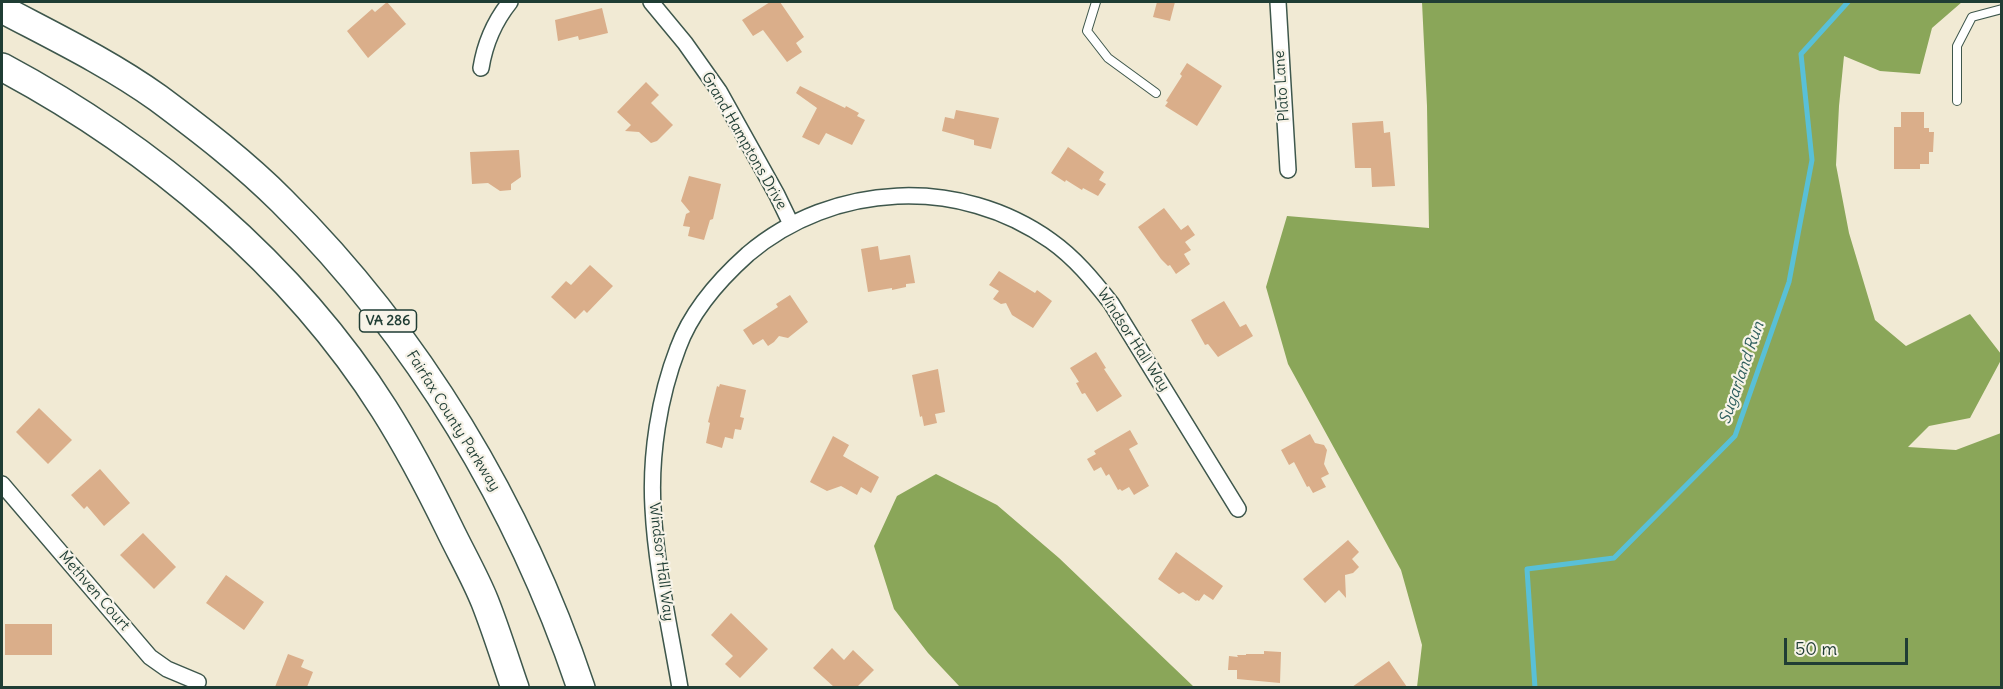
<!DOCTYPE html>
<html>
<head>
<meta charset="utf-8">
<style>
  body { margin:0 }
  #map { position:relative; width:2003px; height:689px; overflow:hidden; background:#f1ead4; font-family:Delius,sans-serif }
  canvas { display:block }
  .frame { position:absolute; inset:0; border:3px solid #1f3d34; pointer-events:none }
  .scale { position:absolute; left:1784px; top:638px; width:124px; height:27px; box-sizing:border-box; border:3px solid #1f3d34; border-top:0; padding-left:8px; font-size:18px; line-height:21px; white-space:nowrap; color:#1f3d34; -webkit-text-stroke:4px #f7f3e8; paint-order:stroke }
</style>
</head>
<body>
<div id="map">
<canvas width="2003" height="689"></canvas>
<div class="frame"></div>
<div class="scale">50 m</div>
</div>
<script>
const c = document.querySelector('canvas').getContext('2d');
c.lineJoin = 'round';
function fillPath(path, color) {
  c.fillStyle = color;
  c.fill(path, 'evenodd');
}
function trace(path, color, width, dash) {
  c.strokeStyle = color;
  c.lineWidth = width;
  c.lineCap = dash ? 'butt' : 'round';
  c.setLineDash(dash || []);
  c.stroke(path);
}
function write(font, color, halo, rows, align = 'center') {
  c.font = font + ' Delius,sans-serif';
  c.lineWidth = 4.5;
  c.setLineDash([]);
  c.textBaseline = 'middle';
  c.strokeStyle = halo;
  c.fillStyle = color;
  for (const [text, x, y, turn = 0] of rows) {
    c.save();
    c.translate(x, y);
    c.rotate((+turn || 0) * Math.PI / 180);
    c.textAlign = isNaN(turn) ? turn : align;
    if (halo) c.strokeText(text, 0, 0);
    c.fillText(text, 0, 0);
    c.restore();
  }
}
fillPath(new Path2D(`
  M 1422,2 L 1962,2 L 1932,28 L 1920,74 L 1880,71 L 1844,56 L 1839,106 L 1836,165 L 1849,233 L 1875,320 L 1906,346 L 1970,314 L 2001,354 L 2001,360 L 1970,418 L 1929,426 L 1908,447 L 1956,450 L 2001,433 L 2001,687 L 1417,687 L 1422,645 L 1401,570 L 1288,364 L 1266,287 L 1287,216 L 1429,228 L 1427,106 Z
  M 936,474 L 997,505 L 1059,558 L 1194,687 L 960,687 L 928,653 L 894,609 L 874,546 L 897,496 Z`), '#8aa659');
trace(new Path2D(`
  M 1535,688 L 1527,569 L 1614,558 L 1735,436 L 1789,282 L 1812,160 L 1801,54 L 1848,2`), '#59c0d7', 5);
fillPath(new Path2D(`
  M 387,2 L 406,24 L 368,58 L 347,31 L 372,9 L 375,12 Z
  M 770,2 L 780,2 L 804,37 L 796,43 L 802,52 L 787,62 L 763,30 L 753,36 L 742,20 Z
  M 1157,2 L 1175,2 L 1170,21 L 1153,17 Z
  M 602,8 L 608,33 L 579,40 L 578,36 L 558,41 L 555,20 Z
  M 1187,63 L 1222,86 L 1197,126 L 1165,106 L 1168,102 L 1166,101 L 1182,76 L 1180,74 Z
  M 646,82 L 659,95 L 651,103 L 673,125 L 657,141 L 651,143 L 639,132 L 625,131 L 631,125 L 617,112 Z
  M 800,86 L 845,108 L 846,106 L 859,113 L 857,116 L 865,120 L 852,145 L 826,133 L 819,145 L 802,137 L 817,108 L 796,93 Z
  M 956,110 L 999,118 L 991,149 L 974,145 L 974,140 L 942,131 L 945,117 L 954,119 Z
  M 1901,112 L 1924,112 L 1924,128 L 1929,128 L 1929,132 L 1934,132 L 1933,152 L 1929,152 L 1929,164 L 1920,164 L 1920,169 L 1894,169 L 1894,127 L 1901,127 Z
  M 1383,121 L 1384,133 L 1390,132 L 1395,186 L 1372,187 L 1371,168 L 1355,168 L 1352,123 Z
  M 1068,147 L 1104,172 L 1099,180 L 1106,184 L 1098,196 L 1083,188 L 1082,190 L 1066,180 L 1065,182 L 1051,173 Z
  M 519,150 L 521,177 L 511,184 L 511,190 L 500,191 L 488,183 L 472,184 L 470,152 Z
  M 689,176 L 721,184 L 713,219 L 710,220 L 704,240 L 688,236 L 690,227 L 683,226 L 686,214 L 690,212 L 681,201 Z
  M 1164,208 L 1181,230 L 1188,225 L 1195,235 L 1185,242 L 1191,250 L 1184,254 L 1190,264 L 1176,274 L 1170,265 L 1168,266 L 1161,259 L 1138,227 Z
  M 878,246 L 880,260 L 910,255 L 915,283 L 906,284 L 906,287 L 892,290 L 892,288 L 868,292 L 861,249 Z
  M 590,265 L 613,286 L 587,313 L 584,310 L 575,319 L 551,297 L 566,281 L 571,285 Z
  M 999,271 L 1035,293 L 1037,290 L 1052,301 L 1033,328 L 1012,315 L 1006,303 L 1001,304 L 993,299 L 999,291 L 989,285 Z
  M 790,295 L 808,322 L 788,338 L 779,336 L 774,342 L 768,346 L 763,339 L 753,345 L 743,330 L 778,307 L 776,304 Z
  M 1224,301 L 1240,327 L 1246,324 L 1253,336 L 1218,357 L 1208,344 L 1205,345 L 1191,320 Z
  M 1096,352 L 1106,368 L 1104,369 L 1122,396 L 1097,412 L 1085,393 L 1082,394 L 1076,383 L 1079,382 L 1070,368 Z
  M 938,369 L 945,412 L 935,414 L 937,423 L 924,426 L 922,416 L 920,417 L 912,375 Z
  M 720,384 L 746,390 L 740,417 L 744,418 L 741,430 L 735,429 L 733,439 L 725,437 L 722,448 L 706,443 L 710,423 L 708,422 L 717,386 L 719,387 Z
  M 39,408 L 72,440 L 48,464 L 16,432 Z
  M 1130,430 L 1138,444 L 1129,449 L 1149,486 L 1134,495 L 1129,487 L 1122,491 L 1120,489 L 1118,490 L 1109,474 L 1106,476 L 1101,467 L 1094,471 L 1087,459 L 1096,454 L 1094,451 Z
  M 1310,434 L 1315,443 L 1324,445 L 1327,450 L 1324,464 L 1329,474 L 1321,478 L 1326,487 L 1313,493 L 1309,486 L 1307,487 L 1294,462 L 1289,465 L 1281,450 Z
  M 833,436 L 849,445 L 843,456 L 879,477 L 871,493 L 861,487 L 857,495 L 841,486 L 827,491 L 810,482 Z
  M 100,469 L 130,503 L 104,526 L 87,506 L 84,509 L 71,495 Z
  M 143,533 L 176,567 L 154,589 L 120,555 Z
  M 1348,540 L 1359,552 L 1352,559 L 1359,567 L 1353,573 L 1345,575 L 1346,598 L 1339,590 L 1325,603 L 1303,579 Z
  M 1176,552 L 1223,586 L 1213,600 L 1204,594 L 1199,601 L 1197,600 L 1196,601 L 1183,592 L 1179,594 L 1158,579 Z
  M 226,575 L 264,602 L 244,630 L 206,603 Z
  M 731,613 L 768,649 L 740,678 L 725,664 L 733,656 L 711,635 Z
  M 5,624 L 52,624 L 52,655 L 5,655 Z
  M 832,648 L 844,660 L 853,650 L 874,670 L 857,687 L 834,687 L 813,668 Z
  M 1264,651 L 1281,652 L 1280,683 L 1237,679 L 1237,670 L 1228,670 L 1229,656 L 1238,657 L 1237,655 L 1246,655 L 1246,654 L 1264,654 Z
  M 288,654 L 304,660 L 301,667 L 313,672 L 307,687 L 275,687 Z
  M 1389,661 L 1407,687 L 1352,687 Z`), '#daae8a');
const lane = new Path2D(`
  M 1096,2 L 1087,31 L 1108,58 L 1156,93
  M 1957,101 L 1957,46 L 1972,17 L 2002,9`);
const street = new Path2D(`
  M 651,2 L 685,43 L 719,91 L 777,195 L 791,224
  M 1278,2 L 1288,170
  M 481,68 C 485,43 494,22 510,2
  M 2,484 L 150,657 L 167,669 L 198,682
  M 680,688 C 670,628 656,568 653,508 C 650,456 659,397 678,348 C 691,312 720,279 748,254 C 833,182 960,176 1051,241 C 1075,258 1093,280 1111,303 L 1238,509`);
const highway = new Path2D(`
  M 2,9 C 55,37 109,63 158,98 C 201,130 244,163 282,201 C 418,336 520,506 581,688
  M 2,67 C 150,146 293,265 384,409 C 408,447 429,487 449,528 C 461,553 475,577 485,602 C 496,630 505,659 515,688`);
trace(lane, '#3e574c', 10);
trace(street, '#3e574c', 18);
trace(highway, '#3e574c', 30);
trace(lane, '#fff', 8);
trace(street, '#fff', 15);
trace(highway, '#fff', 27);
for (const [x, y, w] of [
  [388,321,57]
]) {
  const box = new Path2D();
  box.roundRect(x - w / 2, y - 11, w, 22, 4.5);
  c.fillStyle = '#f7f3e8';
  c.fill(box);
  trace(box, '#1f3d34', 1.5);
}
write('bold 14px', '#1f3d34', null, [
  ["VA 286",388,321]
]);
write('15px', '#1f3d34', '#f7f3e8', [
  ["Plato Lane",1282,86,-94],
  ["Grand Hamptons Drive",744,141,60],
  ["Windsor Hall Way",1133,340,57],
  ["Fairfax County Parkway",453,421,58],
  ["Windsor Hall Way",661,562,83],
  ["Methven Court",94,591,49]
]);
write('italic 16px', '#2e5e5d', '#f7f3e8', [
  ["Sugarland Run",1742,373,-71]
]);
</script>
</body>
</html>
